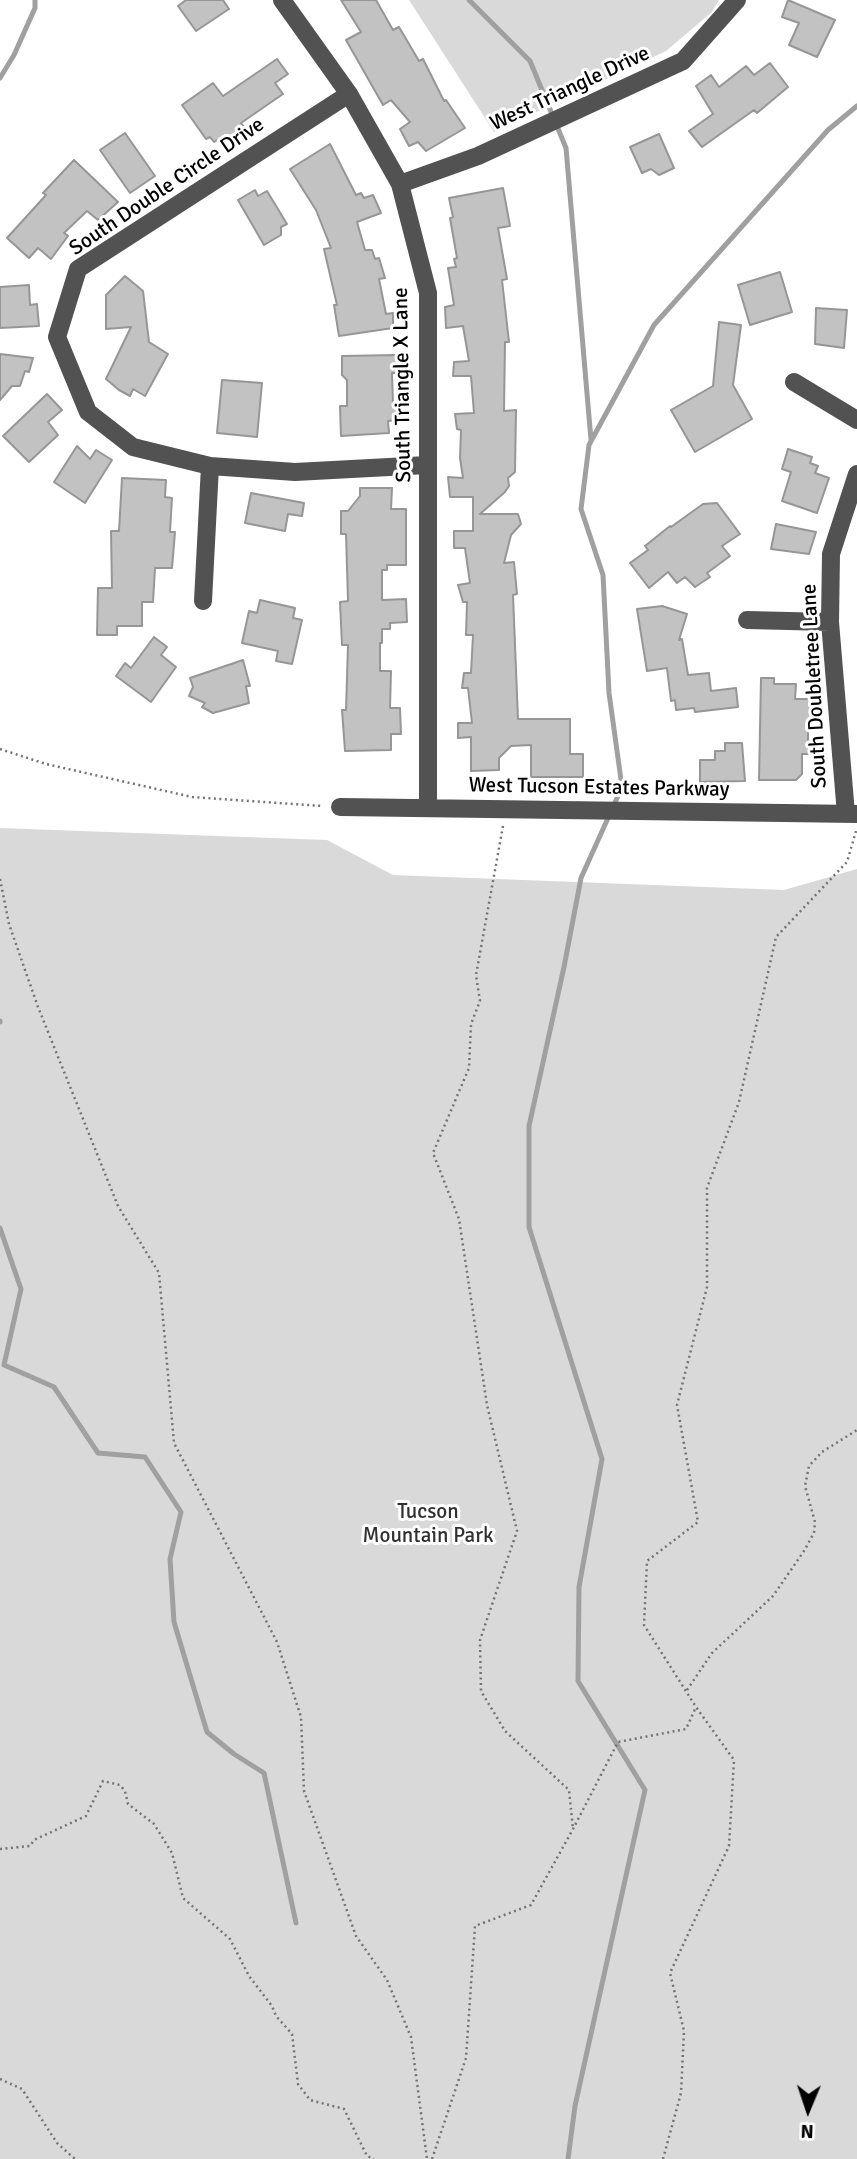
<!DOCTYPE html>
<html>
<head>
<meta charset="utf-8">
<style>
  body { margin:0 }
  #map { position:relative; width:857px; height:2159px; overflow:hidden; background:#fff; font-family:Signika,sans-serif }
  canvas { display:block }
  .north { position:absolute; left:773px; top:2075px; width:70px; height:70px; -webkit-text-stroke:5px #fff; paint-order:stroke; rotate:182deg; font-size:19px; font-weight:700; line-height:28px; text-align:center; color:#000 }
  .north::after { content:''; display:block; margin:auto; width:24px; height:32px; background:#000; clip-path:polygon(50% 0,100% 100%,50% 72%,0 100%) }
</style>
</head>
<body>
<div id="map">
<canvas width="857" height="2159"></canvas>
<div class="north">N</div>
</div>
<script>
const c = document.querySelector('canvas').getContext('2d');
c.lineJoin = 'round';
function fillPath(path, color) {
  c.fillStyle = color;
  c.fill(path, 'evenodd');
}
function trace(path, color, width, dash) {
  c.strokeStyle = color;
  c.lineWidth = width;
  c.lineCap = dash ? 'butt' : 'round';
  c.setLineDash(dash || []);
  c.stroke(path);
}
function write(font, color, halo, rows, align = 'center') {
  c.font = font + ' Signika,sans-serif';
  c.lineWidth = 6;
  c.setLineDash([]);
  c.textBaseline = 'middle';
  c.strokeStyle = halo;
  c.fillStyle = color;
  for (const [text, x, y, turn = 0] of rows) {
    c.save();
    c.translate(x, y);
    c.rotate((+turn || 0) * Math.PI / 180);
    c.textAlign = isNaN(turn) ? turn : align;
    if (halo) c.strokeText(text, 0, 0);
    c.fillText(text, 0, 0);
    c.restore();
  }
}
fillPath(new Path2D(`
  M 409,0 L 719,0 L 712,12 L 666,51 L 494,132 Z
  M 0,828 L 327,840 L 393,875 L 784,890 L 857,869 L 857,2159 L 0,2159 Z`), '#d9d9d9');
trace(new Path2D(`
  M 469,0 L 530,61 L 566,148 L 591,440
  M 0,78 L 14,55 L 35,8 L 35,0
  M 0,1021 L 0,1022
  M 0,1228 L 21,1289 L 4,1365 L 54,1387 L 98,1453 L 145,1457 L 181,1512 L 170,1559 L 174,1622 L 207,1732 L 234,1754 L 264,1773 L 296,1923
  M 568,2159 L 575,2106 L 645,1790 L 578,1681 L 579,1587 L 602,1459 L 529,1227 L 529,1126 L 564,967 L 581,878 L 622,787 L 609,693 L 603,575 L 581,509 L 589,445 L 654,325 L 828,130 L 857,106`), '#a0a0a0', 5);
const building = new Path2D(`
  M 186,0 L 223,0 L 229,9 L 196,31 L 178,6 Z
  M 341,0 L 376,0 L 393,30 L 399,27 L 419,61 L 423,59 L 444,101 L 446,100 L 465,128 L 426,151 L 418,142 L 409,146 L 400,129 L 410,122 L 391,100 L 383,105 L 346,40 L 361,32 Z
  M 788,0 L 835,20 L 817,57 L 789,45 L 799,23 L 782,17 Z
  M 277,59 L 288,74 L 275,83 L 283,94 L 241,123 L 245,128 L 225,142 L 222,137 L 214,142 L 210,137 L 206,139 L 182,105 L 213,83 L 223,96 Z
  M 770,63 L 788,87 L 757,113 L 754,110 L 702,147 L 689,131 L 713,114 L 696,86 L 711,75 L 719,87 L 746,66 L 754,75 Z
  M 125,133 L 155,176 L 130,193 L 100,150 Z
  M 659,134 L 674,168 L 659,175 L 651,169 L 642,173 L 630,147 Z
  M 330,144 L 356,195 L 361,193 L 364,198 L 373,195 L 381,213 L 357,222 L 365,250 L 372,250 L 375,259 L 379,258 L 385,278 L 379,279 L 386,314 L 393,313 L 393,328 L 339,336 L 334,305 L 337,305 L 324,249 L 331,248 L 316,210 L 290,169 Z
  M 74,160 L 118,202 L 98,220 L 87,211 L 64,233 L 68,236 L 51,259 L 38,248 L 29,258 L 7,238 L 46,195 L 43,193 Z
  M 503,188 L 510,226 L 498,228 L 507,279 L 502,280 L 509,342 L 505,342 L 504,411 L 516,410 L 515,472 L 508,478 L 509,486 L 505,492 L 480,514 L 518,514 L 521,524 L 511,535 L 504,563 L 514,562 L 517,594 L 513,595 L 518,719 L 570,719 L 570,754 L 583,754 L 583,777 L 531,777 L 531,745 L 511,746 L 499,758 L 499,770 L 471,771 L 471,737 L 458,738 L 458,723 L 472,723 L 468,688 L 462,688 L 464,673 L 471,673 L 473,635 L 466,635 L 467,602 L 463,602 L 458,585 L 470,583 L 465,548 L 454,548 L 454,531 L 473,531 L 473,497 L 450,497 L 448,477 L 463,478 L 460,458 L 461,430 L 457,429 L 455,414 L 474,413 L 471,376 L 453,376 L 454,362 L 469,361 L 463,326 L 446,328 L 445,307 L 454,305 L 448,268 L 456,267 L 454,259 L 457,258 L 450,218 L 453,217 L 449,198 Z
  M 255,190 L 258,196 L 267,191 L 287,224 L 281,227 L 281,235 L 264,245 L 238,200 Z
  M 780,272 L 792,312 L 750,325 L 738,285 Z
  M 125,276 L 143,291 L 149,342 L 168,354 L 145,396 L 133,389 L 130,396 L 119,390 L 106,379 L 131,327 L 106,329 L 106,295 Z
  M 29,285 L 30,305 L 37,304 L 39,326 L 0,328 L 0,287 Z
  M 816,308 L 847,310 L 844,348 L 815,344 Z
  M 719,322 L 741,325 L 733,385 L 752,419 L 695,452 L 671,410 L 713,386 Z
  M 0,354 L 33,358 L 29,372 L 25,371 L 20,386 L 12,386 L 0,400 Z
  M 397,355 L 397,373 L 392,373 L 393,403 L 396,402 L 398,420 L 388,421 L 389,433 L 341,436 L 340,406 L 347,406 L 347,380 L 342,375 L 342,356 Z
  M 222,380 L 262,383 L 257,437 L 217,433 Z
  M 47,394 L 62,410 L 48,422 L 58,435 L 29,462 L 3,436 Z
  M 77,446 L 90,459 L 96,450 L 112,460 L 85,503 L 54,482 Z
  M 788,449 L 812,457 L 810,463 L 818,466 L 815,473 L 829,478 L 817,513 L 782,501 L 791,472 L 782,469 Z
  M 122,478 L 166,480 L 165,497 L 172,498 L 170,532 L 175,532 L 172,568 L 155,568 L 153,602 L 142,602 L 142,626 L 117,626 L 117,635 L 97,635 L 98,588 L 112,588 L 111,531 L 119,531 Z
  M 360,488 L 392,488 L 391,509 L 406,509 L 406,565 L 387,565 L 387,570 L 382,570 L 382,600 L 406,599 L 407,622 L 390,623 L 390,629 L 382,629 L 382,643 L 380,643 L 380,671 L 391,671 L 390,708 L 400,708 L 401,734 L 391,734 L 391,750 L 345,751 L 342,710 L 346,710 L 348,645 L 342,645 L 340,602 L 348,601 L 346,534 L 341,534 L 341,511 L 348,511 L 360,496 Z
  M 251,493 L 304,503 L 302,516 L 288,514 L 285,531 L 245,523 Z
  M 717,503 L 740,534 L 722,546 L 730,556 L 707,573 L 710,577 L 695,587 L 685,577 L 677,583 L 668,572 L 649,588 L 630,563 L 648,550 L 645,546 L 670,526 L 671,527 L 703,504 Z
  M 776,524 L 816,532 L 809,554 L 771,549 Z
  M 260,600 L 295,608 L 293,618 L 302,620 L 292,664 L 276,661 L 278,651 L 242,643 L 249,611 L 257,613 Z
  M 662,606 L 687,614 L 679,640 L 682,639 L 688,675 L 709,673 L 711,691 L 736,688 L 738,707 L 695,712 L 694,708 L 676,710 L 675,700 L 671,701 L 667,668 L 647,671 L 637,609 Z
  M 154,637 L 167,647 L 161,655 L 176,667 L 151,702 L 116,676 L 125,663 L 131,668 Z
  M 243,660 L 250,686 L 246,686 L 249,703 L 213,713 L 202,707 L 205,703 L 189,696 L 193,687 L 190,678 Z
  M 761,678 L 774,678 L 774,684 L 796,684 L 795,699 L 812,699 L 812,721 L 808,721 L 808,754 L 802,754 L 802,774 L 796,780 L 759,780 Z
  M 725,743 L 742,743 L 745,781 L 700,782 L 700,760 L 715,760 L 715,751 L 725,751 Z`);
fillPath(building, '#c2c2c2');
trace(building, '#969696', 2);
trace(new Path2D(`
  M 0,749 L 46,764 L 192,797 L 323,806
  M 503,826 L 476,975 L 480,1001 L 471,1024 L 469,1068 L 433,1153 L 459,1219 L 487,1405 L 517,1531 L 480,1640 L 481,1691 L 505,1731 L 569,1790 L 573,1829
  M 0,879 L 9,924 L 38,1007 L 118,1206 L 159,1273 L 174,1443 L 277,1642 L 301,1717 L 304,1791 L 356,1936 L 387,1980 L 411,2037 L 427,2159
  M 687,1690 L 712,1653 L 773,1596 L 804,1551 L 814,1533 L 815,1522 L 805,1486 L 809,1466 L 822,1452 L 857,1430
  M 0,1849 L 30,1846 L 34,1840 L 86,1816 L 103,1781 L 120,1785 L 125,1791 L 128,1804 L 154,1824 L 172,1853 L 183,1898 L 230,1939 L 249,1976 L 272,2006 L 276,2016 L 292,2034 L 298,2084 L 310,2100 L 344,2109 L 367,2156 L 374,2159
  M 0,2079 L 22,2089 L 57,2143 L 75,2159
  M 432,2159 L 466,2058 L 475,1926 L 531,1905 L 573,1829 L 618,1742 L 686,1729 L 696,1707
  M 663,2159 L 681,2093 L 684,2031 L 670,1973 L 729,1846 L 734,1760 L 696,1707 L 644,1625 L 647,1561 L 698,1522 L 677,1405 L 707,1287 L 707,1188 L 739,1102 L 776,937 L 847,862 L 856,831`), '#747474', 2.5, [2, 3.5]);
trace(new Path2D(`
  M 282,0 L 349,94 L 400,184 L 428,293 L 428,808
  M 349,94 L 78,269 L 57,337 L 88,412 L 133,447 L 210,466 L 295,472 L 427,465
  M 400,184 L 478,156 L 683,61 L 737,0
  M 794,382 L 857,420
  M 203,601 L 210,466
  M 747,620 L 830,622
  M 340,807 L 857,814
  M 846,814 L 830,622 L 831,554 L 857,474`), '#525252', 18);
write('21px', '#000', '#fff', [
  ["West Triangle Drive",570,89,-25],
  ["South Double Circle Drive",167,187,-34],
  ["South Triangle X Lane",403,385,-91],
  ["South Doubletree Lane",815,686,-93],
  ["West Tucson Estates Parkway",599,788,1]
]);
write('21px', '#303030', '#fff', [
  ["Tucson",428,1512],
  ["Mountain Park",428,1536]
]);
</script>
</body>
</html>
